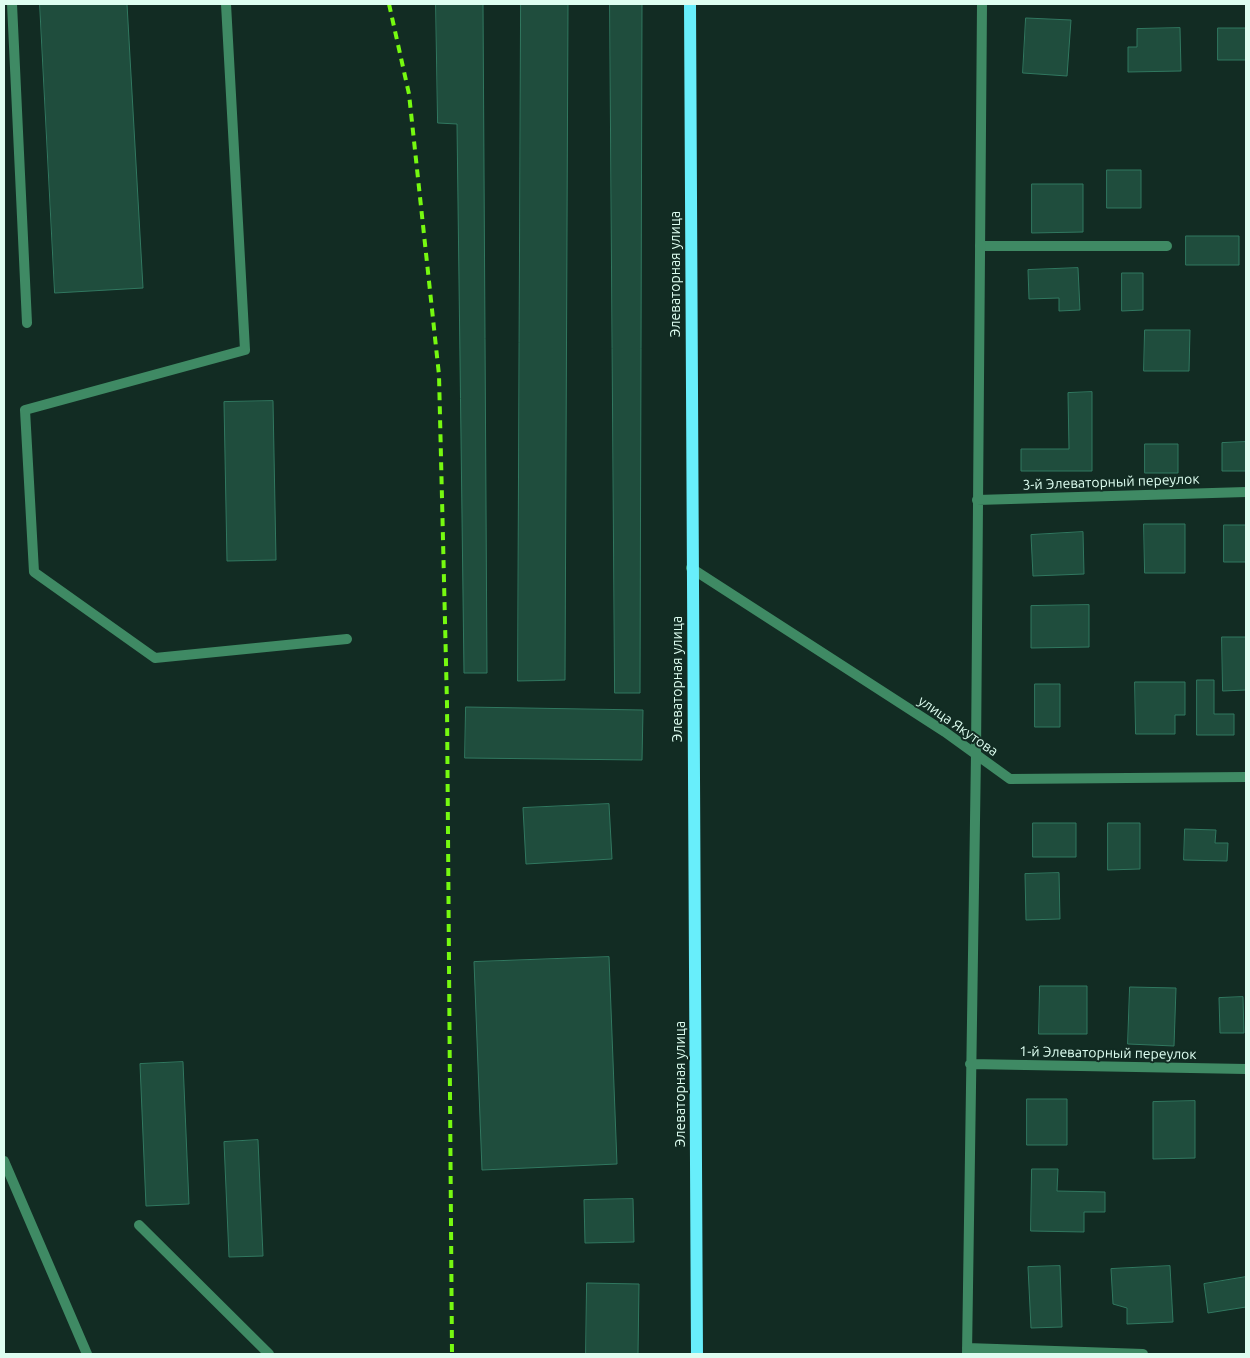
<!DOCTYPE html>
<html>
<head>
<meta charset="utf-8">
<style>
  body { margin:0 }
  #map { position:relative; width:1250px; height:1358px; overflow:hidden; background:#122c23; font-family:Ubuntu,sans-serif }
  canvas { display:block }
  .frame { position:absolute; inset:0; border:5px solid #defef1; pointer-events:none }
</style>
</head>
<body>
<div id="map">
<canvas width="1250" height="1358"></canvas>
<div class="frame"></div>
</div>
<script>
const c = document.querySelector('canvas').getContext('2d');
c.lineJoin = 'round';
function fillPath(path, color) {
  c.fillStyle = color;
  c.fill(path, 'evenodd');
}
function trace(path, color, width, dash) {
  c.strokeStyle = color;
  c.lineWidth = width;
  c.lineCap = dash ? 'butt' : 'round';
  c.setLineDash(dash || []);
  c.stroke(path);
}
function write(font, color, halo, rows, align = 'center') {
  c.font = font + ' Ubuntu,sans-serif';
  c.lineWidth = 4;
  c.setLineDash([]);
  c.textBaseline = 'middle';
  c.strokeStyle = halo;
  c.fillStyle = color;
  for (const [text, x, y, turn = 0] of rows) {
    c.save();
    c.translate(x, y);
    c.rotate((+turn || 0) * Math.PI / 180);
    c.textAlign = isNaN(turn) ? turn : align;
    if (halo) c.strokeText(text, 0, 0);
    c.fillText(text, 0, 0);
    c.restore();
  }
}
const building = new Path2D(`
  M 40,4 L 127,4 L 143,288 L 55,293 Z
  M 436,4 L 483,4 L 487,673 L 464,673 L 457,124 L 438,123 Z
  M 521,4 L 568,4 L 565,680 L 518,681 Z
  M 610,4 L 642,4 L 640,693 L 615,693 Z
  M 1026,18 L 1071,20 L 1067,76 L 1023,73 Z
  M 1180,28 L 1181,71 L 1128,72 L 1128,47 L 1137,47 L 1137,29 Z
  M 1218,28 L 1246,28 L 1246,60 L 1218,60 Z
  M 1107,170 L 1141,170 L 1141,208 L 1107,208 Z
  M 1032,184 L 1083,184 L 1083,232 L 1032,233 Z
  M 1186,236 L 1239,236 L 1239,265 L 1186,265 Z
  M 1078,268 L 1080,310 L 1059,311 L 1059,298 L 1029,299 L 1028,270 Z
  M 1122,273 L 1143,273 L 1143,310 L 1122,311 Z
  M 1145,330 L 1190,330 L 1189,371 L 1144,371 Z
  M 1092,392 L 1092,471 L 1021,471 L 1021,449 L 1069,449 L 1068,393 Z
  M 273,401 L 276,560 L 227,561 L 224,402 Z
  M 1246,442 L 1246,471 L 1222,471 L 1222,443 Z
  M 1145,444 L 1178,444 L 1178,473 L 1145,473 Z
  M 1144,524 L 1185,524 L 1185,573 L 1145,573 Z
  M 1224,525 L 1246,525 L 1246,562 L 1224,562 Z
  M 1083,532 L 1084,574 L 1033,576 L 1031,535 Z
  M 1089,605 L 1089,647 L 1031,648 L 1031,606 Z
  M 1222,637 L 1246,637 L 1246,690 L 1223,691 Z
  M 1197,680 L 1214,680 L 1214,714 L 1234,714 L 1234,735 L 1197,735 Z
  M 1135,682 L 1185,682 L 1185,715 L 1175,715 L 1175,734 L 1136,734 Z
  M 1035,684 L 1060,684 L 1060,727 L 1035,727 Z
  M 466,707 L 643,710 L 642,760 L 465,758 Z
  M 609,804 L 612,859 L 526,864 L 523,808 Z
  M 1033,823 L 1076,823 L 1076,857 L 1033,857 Z
  M 1108,823 L 1140,823 L 1140,869 L 1108,870 Z
  M 1185,829 L 1216,830 L 1215,843 L 1228,843 L 1227,861 L 1184,860 Z
  M 1059,873 L 1060,919 L 1026,920 L 1025,874 Z
  M 609,957 L 617,1164 L 482,1170 L 474,962 Z
  M 1040,986 L 1087,986 L 1087,1034 L 1039,1034 Z
  M 1130,987 L 1176,988 L 1174,1046 L 1128,1044 Z
  M 1243,997 L 1244,1033 L 1220,1033 L 1219,998 Z
  M 183,1062 L 189,1204 L 146,1206 L 140,1064 Z
  M 1027,1099 L 1067,1099 L 1067,1145 L 1027,1145 Z
  M 1195,1101 L 1195,1158 L 1153,1159 L 1153,1102 Z
  M 258,1140 L 263,1256 L 229,1257 L 224,1142 Z
  M 1032,1169 L 1058,1169 L 1057,1191 L 1105,1192 L 1105,1212 L 1084,1212 L 1084,1232 L 1031,1231 Z
  M 633,1199 L 634,1242 L 585,1243 L 584,1200 Z
  M 1060,1266 L 1062,1327 L 1031,1328 L 1028,1267 Z
  M 1170,1266 L 1173,1322 L 1127,1324 L 1127,1308 L 1113,1304 L 1111,1269 Z
  M 1246,1277 L 1246,1307 L 1208,1313 L 1204,1284 Z
  M 587,1283 L 639,1284 L 638,1354 L 586,1354 Z`);
fillPath(building, '#1f4d3d');
trace(building, '#317860', 1);
trace(new Path2D(`
  M 12,4 L 27,323
  M 226,4 L 245,350 L 25,410 L 34,572 L 155,658 L 347,639
  M 980,246 L 1167,246
  M 4,1161 L 87,1354
  M 139,1225 L 269,1354`), '#3f8a64', 10);
trace(new Path2D(`
  M 977,500 L 1246,492
  M 691,568 L 945,732 L 1010,779 L 1246,777
  M 970,1064 L 1246,1069
  M 967,1348 L 1143,1354
  M 967,1354 L 976,754 L 982,4`), '#3f8a64', 10);
trace(new Path2D(`
  M 690,4 L 697,1354`), '#68eefb', 12);
trace(new Path2D(`
  M 389,4 L 409,94 L 439,375 L 447,704 L 452,1354`), '#76f910', 4, [8, 6]);
write('14px', '#defef1', '#122c23', [
  ["Элеваторная улица",675,274,-90],
  ["3-й Элеваторный переулок",1111,482,-2],
  ["Элеваторная улица",677,679,-90],
  ["улица Якутова",958,726,35],
  ["1-й Элеваторный переулок",1108,1053,1],
  ["Элеваторная улица",680,1084,-90]
]);
</script>
</body>
</html>
